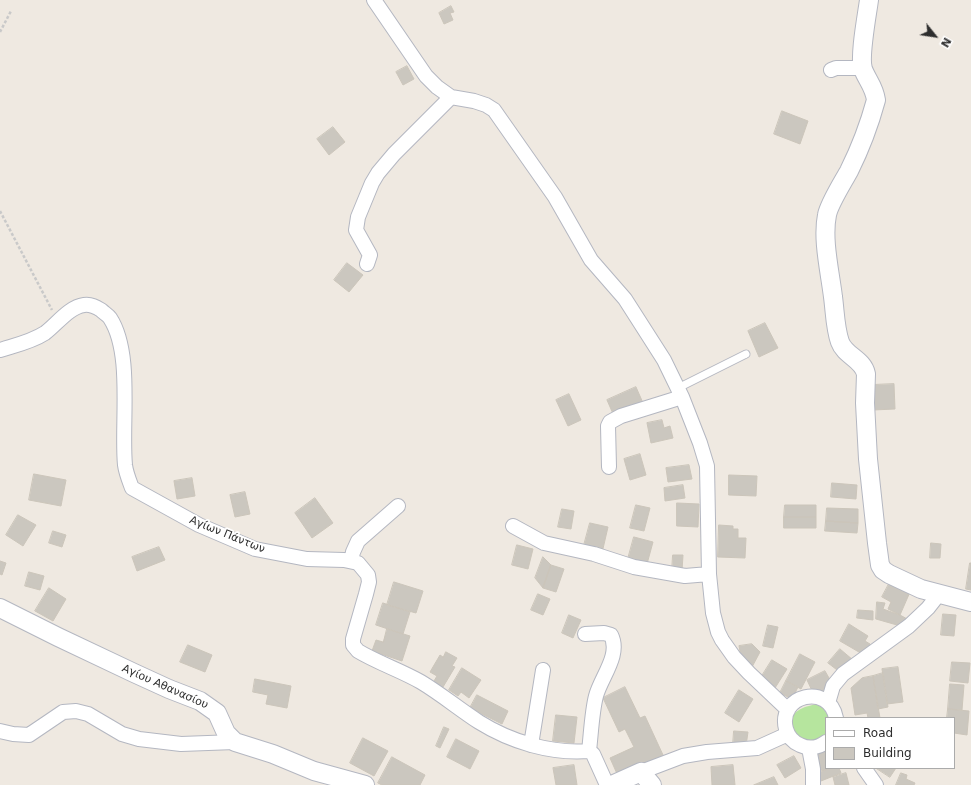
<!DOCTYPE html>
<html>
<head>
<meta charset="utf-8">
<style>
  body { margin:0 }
  #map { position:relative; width:971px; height:785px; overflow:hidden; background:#efe9e1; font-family:"DejaVu Sans",sans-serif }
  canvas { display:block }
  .legend { position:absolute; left:825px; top:717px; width:130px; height:52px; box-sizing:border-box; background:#fff; border:1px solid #ababab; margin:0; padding:5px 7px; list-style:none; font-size:12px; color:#2e2e2e }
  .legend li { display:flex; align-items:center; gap:8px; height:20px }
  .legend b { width:20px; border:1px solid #ababab }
  .north { position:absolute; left:915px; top:16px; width:40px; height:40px; -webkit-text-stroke:3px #fff; paint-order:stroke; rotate:120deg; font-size:11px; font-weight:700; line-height:16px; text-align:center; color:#2e2e2e }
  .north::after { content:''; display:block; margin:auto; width:14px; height:18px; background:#2e2e2e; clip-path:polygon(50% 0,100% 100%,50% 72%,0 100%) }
</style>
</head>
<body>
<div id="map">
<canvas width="971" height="785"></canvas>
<ul class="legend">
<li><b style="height:5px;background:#fff"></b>Road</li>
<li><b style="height:11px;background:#cbc7bf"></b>Building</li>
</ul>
<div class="north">N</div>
</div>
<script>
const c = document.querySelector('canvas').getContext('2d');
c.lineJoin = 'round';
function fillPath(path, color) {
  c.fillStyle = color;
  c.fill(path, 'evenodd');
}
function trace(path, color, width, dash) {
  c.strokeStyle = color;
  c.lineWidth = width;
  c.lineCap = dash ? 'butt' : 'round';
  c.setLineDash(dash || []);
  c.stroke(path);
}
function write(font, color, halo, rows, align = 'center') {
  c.font = font + ' "DejaVu Sans",sans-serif';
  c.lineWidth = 3.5;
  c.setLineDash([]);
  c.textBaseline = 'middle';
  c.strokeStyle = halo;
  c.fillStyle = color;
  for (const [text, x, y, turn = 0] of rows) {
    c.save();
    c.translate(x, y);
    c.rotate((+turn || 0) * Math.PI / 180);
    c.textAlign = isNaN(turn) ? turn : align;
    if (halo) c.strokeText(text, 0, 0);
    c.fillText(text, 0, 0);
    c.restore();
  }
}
fillPath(new Path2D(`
  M 821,703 L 829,718 L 826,718 C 826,733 828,736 814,744 L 797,741 L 789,721 C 795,708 808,706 821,703 Z`), '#b6e59e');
const building = new Path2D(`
  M 451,6 L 454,12 L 450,13 L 453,20 L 444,24 L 439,13 Z
  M 407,66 L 414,79 L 403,85 L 396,72 Z
  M 782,111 L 808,121 L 800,144 L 774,134 Z
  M 333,127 L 345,142 L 329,155 L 317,139 Z
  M 347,263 L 363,275 L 349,292 L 334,280 Z
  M 765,323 L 778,348 L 759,357 L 748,331 Z
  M 894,384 L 895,409 L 873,410 L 872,385 Z
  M 636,387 L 643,403 L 614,416 L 607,400 Z
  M 569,394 L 581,420 L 568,426 L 556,400 Z
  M 662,420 L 664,428 L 670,426 L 673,438 L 651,443 L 647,423 Z
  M 640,454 L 646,475 L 630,480 L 624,459 Z
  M 689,465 L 692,479 L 668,482 L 666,468 Z
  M 34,474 L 66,480 L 61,506 L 29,500 Z
  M 729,475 L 757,476 L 756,496 L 729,495 Z
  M 192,478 L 195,496 L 177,499 L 174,481 Z
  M 832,483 L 857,485 L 856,499 L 831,497 Z
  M 683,485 L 685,498 L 665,501 L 664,488 Z
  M 245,492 L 250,514 L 235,517 L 230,495 Z
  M 315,498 L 333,523 L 312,538 L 295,513 Z
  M 677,503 L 699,504 L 698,527 L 677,526 Z
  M 636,505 L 650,508 L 644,531 L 630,528 Z
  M 785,505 L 816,505 L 816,517 L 784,517 Z
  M 827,508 L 858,509 L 858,523 L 826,521 Z
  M 562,509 L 574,511 L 571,529 L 558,527 Z
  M 18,515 L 36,525 L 23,546 L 6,535 Z
  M 784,517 L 816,517 L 816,528 L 784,528 Z
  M 826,521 L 858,523 L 857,533 L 825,531 Z
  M 590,523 L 608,527 L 602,553 L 583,549 Z
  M 719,525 L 733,526 L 733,529 L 738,529 L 738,538 L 746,538 L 745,558 L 718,557 Z
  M 53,531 L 66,535 L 62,547 L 49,543 Z
  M 634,537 L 653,542 L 647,564 L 628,559 Z
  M 931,543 L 941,544 L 940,558 L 930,558 Z
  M 517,545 L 533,549 L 528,569 L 512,565 Z
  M 159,547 L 165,560 L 137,571 L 132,557 Z
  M 673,555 L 683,555 L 682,571 L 672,571 Z
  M 543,557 L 551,565 L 543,588 L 535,578 Z
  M 0,561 L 6,563 L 2,575 L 0,574 Z
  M 970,563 L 971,563 L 971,590 L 966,589 Z
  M 551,565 L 564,569 L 556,592 L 543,588 Z
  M 29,572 L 44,576 L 40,590 L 25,586 Z
  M 394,582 L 423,591 L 416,613 L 387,605 Z
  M 890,582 L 910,592 L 900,615 L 888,609 L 891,602 L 882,597 Z
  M 49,588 L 66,599 L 53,621 L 35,611 Z
  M 538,594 L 550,599 L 543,615 L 531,610 Z
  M 877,602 L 885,603 L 883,609 L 900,615 L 909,620 L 904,627 L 876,619 Z
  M 383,603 L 410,612 L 403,634 L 376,625 Z
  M 858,610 L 873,611 L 873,620 L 857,618 Z
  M 943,614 L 956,615 L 954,636 L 941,635 Z
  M 569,615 L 581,620 L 573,638 L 562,633 Z
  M 849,624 L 868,636 L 865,641 L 870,644 L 864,655 L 840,641 Z
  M 768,625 L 778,627 L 773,648 L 763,646 Z
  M 387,629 L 410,636 L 402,661 L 372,651 L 376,640 L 383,642 Z
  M 752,644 L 760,652 L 752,667 L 742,662 L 739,646 Z
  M 188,645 L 212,655 L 205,672 L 180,662 Z
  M 840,649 L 853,660 L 841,673 L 828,663 Z
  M 446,652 L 457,658 L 452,666 L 455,667 L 443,687 L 434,681 L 437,676 L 430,672 L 440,655 L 443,657 Z
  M 800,654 L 815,662 L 801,689 L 786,681 Z
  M 772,660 L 787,669 L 775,688 L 760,679 Z
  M 952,662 L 970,663 L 968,683 L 950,681 Z
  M 898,667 L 903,702 L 887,704 L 882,669 Z
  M 462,668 L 481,680 L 469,698 L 461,692 L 458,696 L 449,690 Z
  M 825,671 L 833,685 L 814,695 L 807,680 Z
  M 883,673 L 888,707 L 878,709 L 873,676 Z
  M 873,676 L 880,718 L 868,718 L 867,713 L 855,715 L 851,688 L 862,678 Z
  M 255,679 L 291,686 L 287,708 L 266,704 L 268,695 L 253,692 Z
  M 786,681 L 798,687 L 792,699 L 780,693 Z
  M 950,684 L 964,685 L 962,710 L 948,709 Z
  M 625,687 L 640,718 L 645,716 L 663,755 L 618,776 L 610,758 L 634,747 L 625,729 L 619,732 L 603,698 Z
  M 739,690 L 753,699 L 739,722 L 725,713 Z
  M 477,695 L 508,711 L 502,724 L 470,708 Z
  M 948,709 L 969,711 L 967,735 L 954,733 L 954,718 L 947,718 Z
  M 556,715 L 577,717 L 574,743 L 553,741 Z
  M 444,727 L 449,729 L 440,748 L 436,746 Z
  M 734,731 L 748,732 L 746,746 L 733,745 Z
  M 363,738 L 388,751 L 374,776 L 350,763 Z
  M 456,739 L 479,751 L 470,769 L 447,757 Z
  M 826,748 L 826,768 L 830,768 L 822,771 L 815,753 Z
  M 794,756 L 801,768 L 785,778 L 777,765 Z
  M 392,757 L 425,775 L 420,785 L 382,785 L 378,783 Z
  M 574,765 L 577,785 L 556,785 L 553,768 Z
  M 733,765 L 735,785 L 712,785 L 711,767 Z
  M 830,768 L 839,768 L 841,773 L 821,781 L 818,773 Z
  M 876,768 L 896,768 L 890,777 Z
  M 846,773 L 849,785 L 835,785 L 833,777 Z
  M 901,773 L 907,775 L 906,779 L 915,783 L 914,785 L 896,785 Z
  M 774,777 L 778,785 L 754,785 Z`);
fillPath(building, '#cbc7bf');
trace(building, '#cbc5ba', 1);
const service = new Path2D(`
  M 678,388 L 746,354`);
const minor = new Path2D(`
  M 374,0 L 426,76 L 437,87 L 451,97 L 474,101 L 486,105 L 494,110 L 555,197 L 591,260 L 625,299 L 664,360 L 682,397 L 700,443 L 707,466 L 709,574 L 713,613 L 718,632 L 722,640 L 734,657 L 749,673 L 788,710
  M 831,70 L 836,68 L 863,68
  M 367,264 L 370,255 L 356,230 L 358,217 L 372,183 L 378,173 L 394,154 L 451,97
  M 0,350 C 16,345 31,342 45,333 C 57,324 69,307 84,305 C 91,304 96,307 101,310 C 104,313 108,315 110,318 C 133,353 121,423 125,465 C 126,473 129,480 132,488 L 199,525 L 255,549 L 307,559 L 344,560 L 358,563 L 368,575 L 369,582 L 366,594 L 353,639 L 353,645 L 358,651 C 378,663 400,670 421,682 C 441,694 459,709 479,722 C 511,742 551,754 589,751 L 593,754 L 607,785
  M 609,467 L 608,426 L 610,422 L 621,416 L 682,397
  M 513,526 L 544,543 L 594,554 L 634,567 L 685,576 L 709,574
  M 351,561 L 353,552 L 358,541 L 398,506
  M 585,634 L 604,633 L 611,635 C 621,655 601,677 596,696 C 592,711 591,734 589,751
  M 828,703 L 833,686 L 843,674 L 909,626 L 928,608 L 939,594
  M 0,731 L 13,734 L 29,735 L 63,712 L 76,711 L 88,714 L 122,734 L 139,739 L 181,744 L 235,742
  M 826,742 C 818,748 808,749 800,745 C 793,742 788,736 786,729 C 777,695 829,682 836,718
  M 531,745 L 543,670
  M 809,748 L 813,769 L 813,785
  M 864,768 L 876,785
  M 641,772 L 683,756 L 707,752 L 757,748 L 788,734`);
const tertiary = new Path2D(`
  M 869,0 C 867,15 859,57 863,69 C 867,80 874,86 876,100 C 870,122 859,151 849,171 C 843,182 829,204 827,215 C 822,239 830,272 833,297 C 835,311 835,328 840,342 C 845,356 863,359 866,374 L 865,403 L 868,459 L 877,543 L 880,565 L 883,570 L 889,574 L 921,589 L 971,602
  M 0,608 L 58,637 L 134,673 L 169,689 L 200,701 L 217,713 L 226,733 L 235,742 L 273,754 L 314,771 L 365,785
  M 612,785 L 641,772 L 652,785`);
trace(service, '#b4b7c1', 9);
trace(minor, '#b4b7c1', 16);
trace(tertiary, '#b4b7c1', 20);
trace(new Path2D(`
  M 0,32 L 11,11
  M 0,211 L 52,310`), '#c9c9c9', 2.5, [3, 2]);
trace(service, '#fff', 7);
trace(minor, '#fff', 14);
trace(tertiary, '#fff', 18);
write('11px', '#2e2e2e', '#fff', [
  ["Αγίων Πάντων",227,535,22],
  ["Αγίου Αθανασίου",165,687,24]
]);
</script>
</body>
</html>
